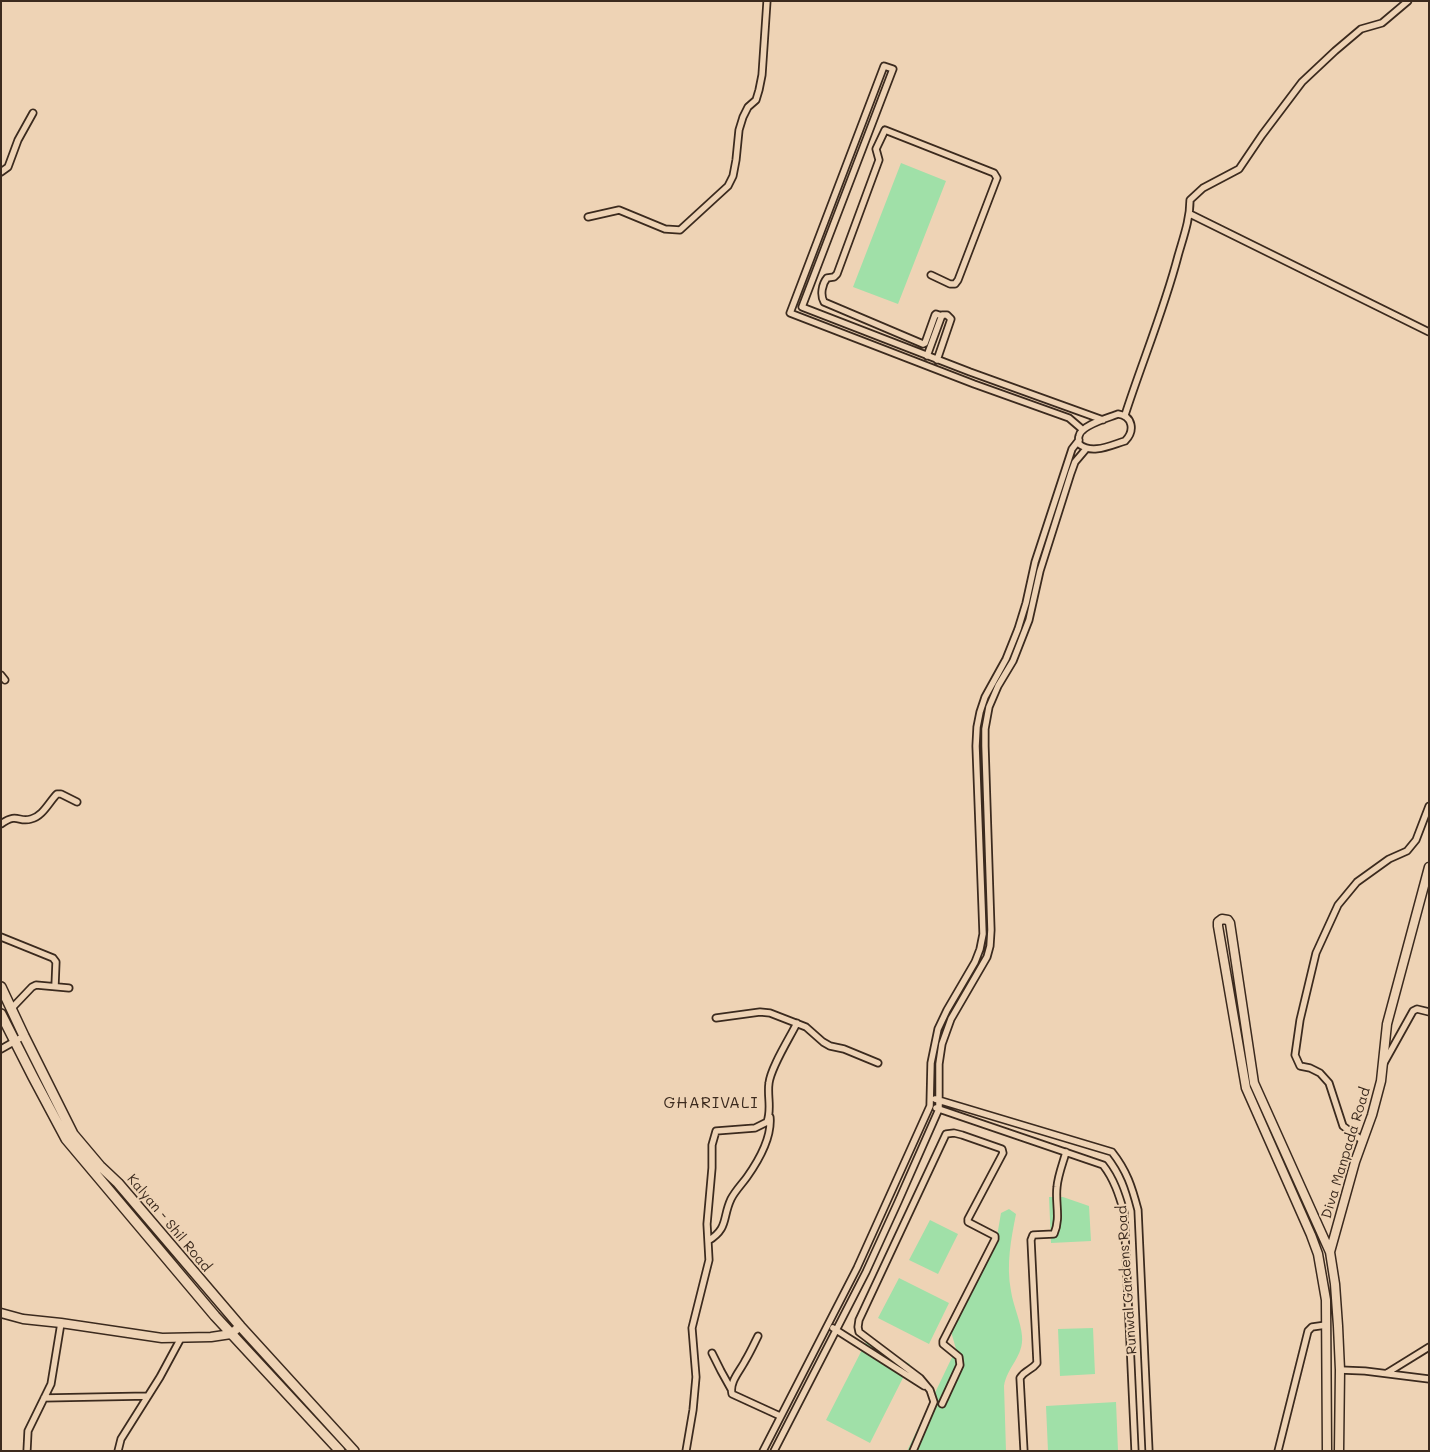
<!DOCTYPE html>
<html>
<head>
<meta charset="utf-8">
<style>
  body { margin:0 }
  #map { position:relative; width:1430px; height:1452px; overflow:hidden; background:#eed3b5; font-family:Mali,sans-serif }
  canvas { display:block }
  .frame { position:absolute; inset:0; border:2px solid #3b2a1e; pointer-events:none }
</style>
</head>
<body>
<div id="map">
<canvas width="1430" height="1452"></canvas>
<div class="frame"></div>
</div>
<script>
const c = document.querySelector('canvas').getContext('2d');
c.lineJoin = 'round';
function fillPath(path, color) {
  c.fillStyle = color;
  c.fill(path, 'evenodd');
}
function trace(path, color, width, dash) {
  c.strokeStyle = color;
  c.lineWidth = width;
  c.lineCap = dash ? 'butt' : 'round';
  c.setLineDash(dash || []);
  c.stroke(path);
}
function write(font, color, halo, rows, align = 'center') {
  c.font = font + ' Mali,sans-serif';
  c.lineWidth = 4;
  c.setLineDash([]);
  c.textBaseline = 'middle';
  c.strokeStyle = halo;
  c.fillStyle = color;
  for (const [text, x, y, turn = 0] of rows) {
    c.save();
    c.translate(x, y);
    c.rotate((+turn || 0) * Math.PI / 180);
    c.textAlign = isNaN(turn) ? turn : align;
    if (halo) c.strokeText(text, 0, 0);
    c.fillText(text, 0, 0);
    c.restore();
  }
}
fillPath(new Path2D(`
  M 901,163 L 946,181 L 898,304 L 853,287 Z
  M 1049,1197 L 1063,1197 L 1089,1206 L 1091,1241 L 1051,1243 Z
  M 1009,1209 L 1016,1214 C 1011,1239 1006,1265 1011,1291 C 1013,1305 1021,1322 1022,1336 C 1024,1356 1007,1367 1004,1386 L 1006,1451 L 907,1451 L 956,1349 L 952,1335 L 952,1325 L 974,1277 L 995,1248 L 1001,1213 Z
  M 930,1220 L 958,1234 L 938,1274 L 909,1260 Z
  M 899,1278 L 949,1303 L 929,1344 L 878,1318 Z
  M 1093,1328 L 1095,1374 L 1060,1376 L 1058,1329 Z
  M 866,1342 L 910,1364 L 870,1443 L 826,1420 Z
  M 1116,1402 L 1118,1451 L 1048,1451 L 1046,1406 Z`), '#a0e0a8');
const street = new Path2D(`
  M 1,172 L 8,167 L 18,140 L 33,113
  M 1190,214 L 1429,332
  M 588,217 L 619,210 L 665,229 L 680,230 L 728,186 L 733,176 L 736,160 L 739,130 L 743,117 L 748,107 L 756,100 L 759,90 L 762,75 L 767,1
  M 931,275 L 950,284 L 955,284 L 958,280 L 997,178 L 994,173 L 885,130 L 876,149 L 879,160 L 837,274 L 834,277 L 827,278 C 822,284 820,295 824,302 L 923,344 L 925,343 L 935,315 L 936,314 L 942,316
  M 927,356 L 942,315 L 947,315 L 951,319 L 937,360
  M 1118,414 C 1133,416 1135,431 1125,441 C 1111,445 1092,455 1079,444 C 1079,442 1078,439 1079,436 C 1081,425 1108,418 1118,414 Z
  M 1125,415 C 1142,362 1164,310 1178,256 C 1183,238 1190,220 1190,200 L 1203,188 L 1239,169 L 1262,135 L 1302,82 L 1335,51 L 1361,29 L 1382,23 L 1408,1
  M 1083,430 L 1069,418 L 974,384 L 790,313 L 884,66 L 893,69 L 802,307 L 970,372 L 1103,420
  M 1,675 L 5,680
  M 1,824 C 18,812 18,823 31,819 C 43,816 49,802 57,794 L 61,794 L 77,802
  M 1,937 L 53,958 L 56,962 L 55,986
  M 12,1008 L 32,987 L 36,985 L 69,988
  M 716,1018 L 760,1012 L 770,1013 L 806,1027 L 823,1042 L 830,1046 L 844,1049 L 878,1063
  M 1,1049 L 24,1036
  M 1384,1063 L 1413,1011 L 1417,1009 L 1429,1012
  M 935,1099 L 1112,1152 C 1127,1171 1132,1187 1138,1210 L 1149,1451
  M 936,1108 L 1103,1165 C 1114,1179 1119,1195 1124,1212 L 1135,1451
  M 1363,1141 L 1343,1126 L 1329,1083 L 1320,1073 L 1310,1068 L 1300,1066 L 1295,1055 L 1300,1020 L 1316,953 L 1338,905 L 1357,882 L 1389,859 L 1407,851 L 1416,840 L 1429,806
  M 708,1241 C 729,1228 722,1218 731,1199 C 735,1191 742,1184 747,1177 C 759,1160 772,1138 770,1117
  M 833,1328 L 924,1386
  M 758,1336 C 754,1344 750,1353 745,1361 C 740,1371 729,1382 732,1394 L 780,1416
  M 712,1353 L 721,1371 L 731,1389
  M 1340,1370 L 1365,1371 L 1429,1379
  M 1387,1373 L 1429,1347
  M 44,1398 L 148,1396
  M 27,1451 L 28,1431 L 51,1384 L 61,1323
  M 118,1451 L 121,1439 L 160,1377 L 181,1338
  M 686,1451 L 693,1410 L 696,1377 L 692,1328 L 709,1260 L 707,1224 L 712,1168 L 712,1145 L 716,1131 L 755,1128 L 767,1122 C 772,1109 767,1096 769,1083 C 771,1067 789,1039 797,1023
  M 763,1451 L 857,1268 L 930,1106 L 931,1063 L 938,1029 L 947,1010 L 975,962 L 980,949 L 983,934 L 982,906 L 976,746 L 977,727 L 980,712 L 985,697 L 1006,659 L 1018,629 L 1026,603 L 1035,562 L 1072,449 L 1079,440
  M 774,1451 L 866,1272 L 898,1202 L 939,1109 L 939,1064 L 942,1044 L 951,1019 L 987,957 L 990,946 L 991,930 L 985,746 L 985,729 L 989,707 L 998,686 L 1013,661 L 1029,620 L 1040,571 L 1071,473 L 1075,462 L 1086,449
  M 913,1451 L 934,1402 L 930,1390 L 920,1378 L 859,1332 L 858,1327 L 859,1320 L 946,1134 L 954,1133 L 962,1135 L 1002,1149 L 1003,1153 L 968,1219 L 968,1222 L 995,1236 L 995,1239 L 943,1341 L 943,1344 L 959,1357 L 960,1365 L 942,1404
  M 1024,1451 L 1020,1378 C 1026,1369 1031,1371 1037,1363 L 1031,1240 L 1033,1235 L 1054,1234 C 1061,1218 1055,1203 1057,1187 C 1058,1175 1063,1163 1066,1152
  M 1278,1451 L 1308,1331 L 1312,1327 L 1326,1325`);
const secondary = new Path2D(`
  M 1,1313 L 23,1319 L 61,1323 L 162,1338 L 211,1337 L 231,1334 L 240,1326
  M 1327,1451 L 1326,1300 L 1318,1254 L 1311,1235 L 1246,1088 L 1218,926 L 1218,922 L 1222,919 L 1228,920 L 1230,923 L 1254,1083 L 1330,1252
  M 1339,1451 L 1340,1370 L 1338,1326 L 1335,1284 L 1330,1252 L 1355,1162 L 1372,1115 L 1381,1081 L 1387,1024 L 1429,867`);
const primary = new Path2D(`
  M 1,987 L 24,1036 L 73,1134 L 100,1166 L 118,1183 L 240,1326 L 354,1451
  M 1,1014 L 33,1077 L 66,1139 L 215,1316 L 340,1451`);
trace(street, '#3b2a1e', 9);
trace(secondary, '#3b2a1e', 11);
trace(primary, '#3b2a1e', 12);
trace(street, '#eed3b5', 5.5);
trace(secondary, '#eed3b5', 8);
trace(primary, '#eed3b5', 9);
write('14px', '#3b2a1e', '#eed3b5', [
  ["Diva Manpada Road",1346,1153,-73],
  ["Kalyan - Shil Road",169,1223,50],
  ["Runwal Gardens Road",1127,1280,-94]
]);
c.letterSpacing = '1px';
write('16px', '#3b2a1e', '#eed3b5', [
  ["GHARIVALI",711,1103]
]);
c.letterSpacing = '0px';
</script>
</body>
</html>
